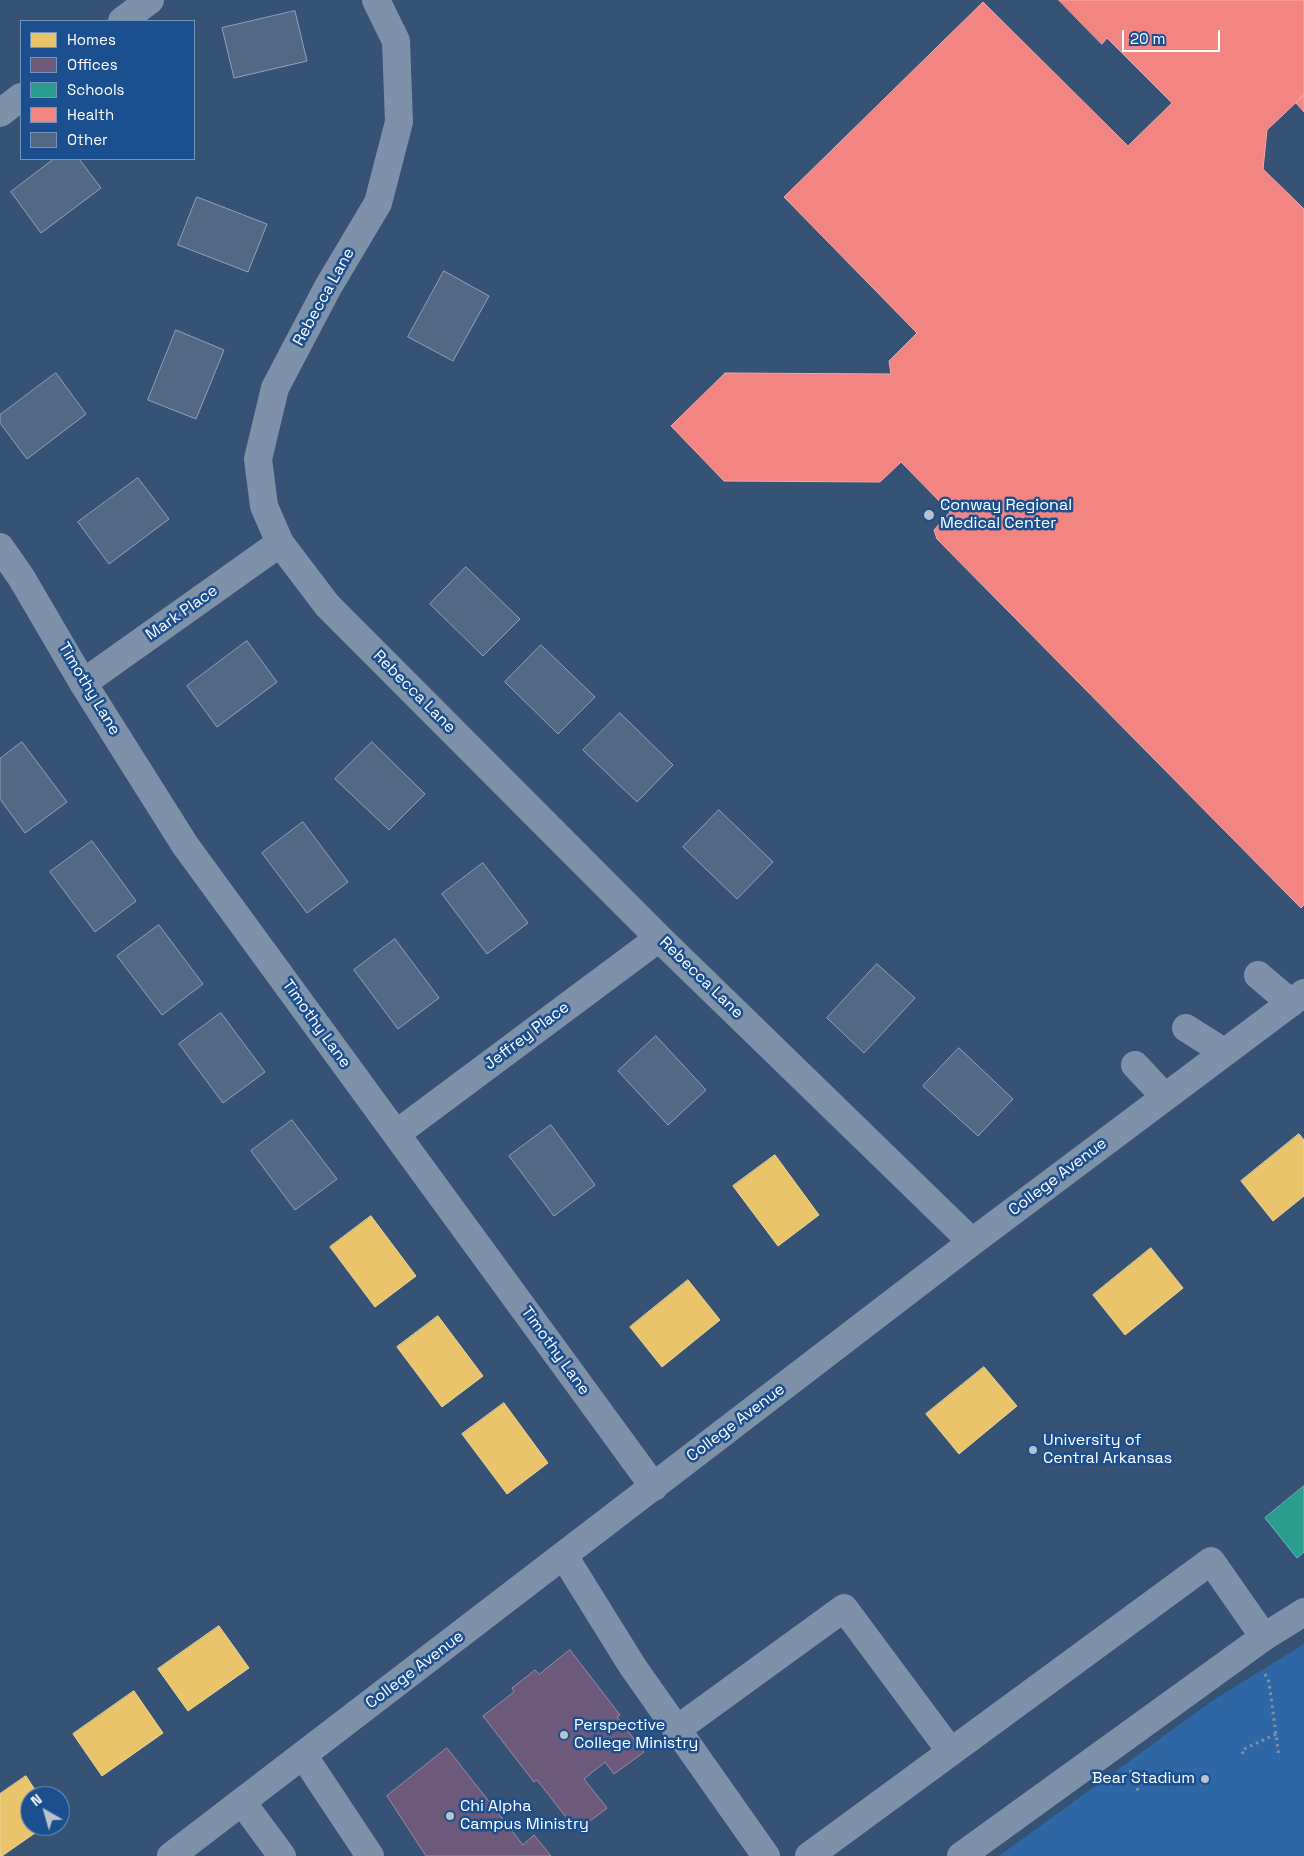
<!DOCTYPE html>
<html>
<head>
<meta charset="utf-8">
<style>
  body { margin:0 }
  #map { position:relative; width:1304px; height:1856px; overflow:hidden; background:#365274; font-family:"Space Grotesk",sans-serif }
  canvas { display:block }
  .legend { position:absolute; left:20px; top:20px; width:175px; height:140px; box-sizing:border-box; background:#1b4f8f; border:1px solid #7695bc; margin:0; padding:6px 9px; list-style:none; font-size:15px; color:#fff }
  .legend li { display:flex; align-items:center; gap:10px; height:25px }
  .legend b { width:25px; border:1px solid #7695bc }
  .north { position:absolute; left:20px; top:1786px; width:50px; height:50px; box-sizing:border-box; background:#1b4f8f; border:1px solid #7695bc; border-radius:50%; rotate:322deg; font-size:14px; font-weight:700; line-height:20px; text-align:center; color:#fff }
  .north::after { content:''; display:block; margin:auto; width:18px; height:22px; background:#b9c2ce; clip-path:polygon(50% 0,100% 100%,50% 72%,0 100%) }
  .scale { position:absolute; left:1122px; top:30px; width:98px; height:22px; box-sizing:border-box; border:2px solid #fff; border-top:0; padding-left:6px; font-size:15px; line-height:18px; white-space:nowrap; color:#fff; -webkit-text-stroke:4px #1b4f8f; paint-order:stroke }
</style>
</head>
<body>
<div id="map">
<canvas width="1304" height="1856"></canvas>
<ul class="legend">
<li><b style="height:14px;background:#e9c46a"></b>Homes</li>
<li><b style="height:14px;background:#6d597a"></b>Offices</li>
<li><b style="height:14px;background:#2a9d8f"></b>Schools</li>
<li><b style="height:14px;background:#f28482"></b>Health</li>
<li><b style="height:14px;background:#526984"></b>Other</li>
</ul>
<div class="north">N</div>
<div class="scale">20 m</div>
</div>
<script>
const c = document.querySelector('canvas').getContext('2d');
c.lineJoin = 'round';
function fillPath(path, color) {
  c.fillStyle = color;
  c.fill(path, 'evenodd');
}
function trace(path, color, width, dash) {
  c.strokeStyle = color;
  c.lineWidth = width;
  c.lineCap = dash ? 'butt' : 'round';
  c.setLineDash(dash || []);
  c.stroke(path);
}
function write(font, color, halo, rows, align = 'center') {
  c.font = font + ' "Space Grotesk",sans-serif';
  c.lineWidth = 5;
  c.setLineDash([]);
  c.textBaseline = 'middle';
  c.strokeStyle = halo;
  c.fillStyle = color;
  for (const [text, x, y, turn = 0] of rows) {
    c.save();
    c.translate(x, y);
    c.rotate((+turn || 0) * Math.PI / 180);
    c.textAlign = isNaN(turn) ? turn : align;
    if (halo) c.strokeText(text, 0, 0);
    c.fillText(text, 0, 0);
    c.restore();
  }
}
fillPath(new Path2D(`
  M 1304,1644 L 1304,1856 L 999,1856 L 1212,1701 Z`), '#2f66a5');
const homes = new Path2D(`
  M 1299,1134 L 1304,1140 L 1304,1196 L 1273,1221 L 1241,1181 Z
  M 775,1155 L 819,1215 L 778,1246 L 733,1186 Z
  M 371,1216 L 416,1276 L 375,1307 L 330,1247 Z
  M 1151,1248 L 1183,1288 L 1125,1335 L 1093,1295 Z
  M 688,1280 L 720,1320 L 662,1367 L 630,1327 Z
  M 438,1316 L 483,1376 L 442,1407 L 397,1347 Z
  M 984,1367 L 1017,1406 L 959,1454 L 926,1414 Z
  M 504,1403 L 548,1463 L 507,1494 L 462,1434 Z
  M 219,1626 L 249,1668 L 188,1711 L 158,1669 Z
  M 134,1691 L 163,1733 L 102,1776 L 73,1734 Z
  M 26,1776 L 39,1796 L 30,1796 L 30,1826 L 45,1826 L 2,1856 L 0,1856 L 0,1794 Z`);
fillPath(homes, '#e9c46a');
trace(homes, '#f0d697', 1);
const offices = new Path2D(`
  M 570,1650 L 620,1715 L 617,1717 L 644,1752 L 614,1774 L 605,1762 L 584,1779 L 607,1808 L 577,1831 L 537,1780 L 534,1782 L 483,1716 L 514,1692 L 512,1688 L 535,1670 L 539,1674 Z
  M 447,1748 L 523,1845 L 534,1835 L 551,1856 L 426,1856 L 387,1796 Z`);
fillPath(offices, '#6d597a');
trace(offices, '#998ba2', 1);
const schools = new Path2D(`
  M 1304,1486 L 1304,1552 L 1297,1558 L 1265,1518 Z`);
fillPath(schools, '#2a9d8f');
trace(schools, '#6abab1', 1);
const health = new Path2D(`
  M 1059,0 L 1304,0 L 1304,95 L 1267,130 L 1263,169 L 1304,209 L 1304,905 L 1301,908 L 937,539 L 934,530 L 950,512 L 901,462 L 880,482 L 724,481 L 671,426 L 725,373 L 891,374 L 889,361 L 917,333 L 784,197 L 983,2 L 1128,146 L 1172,103 L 1107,38 L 1102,44 Z
  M 1304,95 L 1304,112 L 1296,103 Z`);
fillPath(health, '#f28482');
trace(health, '#f6a9a8', 1);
const building = new Path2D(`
  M 295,11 L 307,61 L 234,78 L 222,28 Z
  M 54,159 L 79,159 L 101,188 L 41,233 L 11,192 Z
  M 197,197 L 267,224 L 248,272 L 178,245 Z
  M 444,271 L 489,296 L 453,361 L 408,337 Z
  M 176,330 L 224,350 L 196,419 L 148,400 Z
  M 56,373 L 86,414 L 27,459 L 0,423 L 0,415 Z
  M 138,478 L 169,519 L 109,564 L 78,522 Z
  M 466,567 L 520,619 L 483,656 L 430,604 Z
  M 247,641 L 277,682 L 217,727 L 187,686 Z
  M 541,645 L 595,697 L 558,734 L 505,682 Z
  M 620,713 L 673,765 L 637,802 L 583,750 Z
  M 22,742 L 67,802 L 25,833 L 0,799 L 0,759 Z
  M 372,742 L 425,794 L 389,830 L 335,779 Z
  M 719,810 L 773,862 L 737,899 L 683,847 Z
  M 303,822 L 348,882 L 307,913 L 262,853 Z
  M 92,841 L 136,901 L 95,932 L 50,872 Z
  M 483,863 L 528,923 L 487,954 L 442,894 Z
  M 159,925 L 203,984 L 162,1015 L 117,956 Z
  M 395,939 L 439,998 L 398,1029 L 354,970 Z
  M 877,964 L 915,998 L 864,1053 L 827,1018 Z
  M 221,1013 L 265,1072 L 223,1103 L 179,1044 Z
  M 656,1036 L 706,1090 L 668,1125 L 618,1071 Z
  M 959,1048 L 1013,1099 L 978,1136 L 923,1086 Z
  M 292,1120 L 337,1179 L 295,1210 L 251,1151 Z
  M 551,1125 L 595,1185 L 554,1216 L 509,1156 Z`);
fillPath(building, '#526984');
trace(building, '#92a2b6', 1);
trace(new Path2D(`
  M 1265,1674 L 1269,1682 L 1279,1757
  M 1243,1754 L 1242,1750 L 1276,1734
  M 1130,1770 L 1139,1793`), '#7d92a8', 3, [2.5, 4]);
trace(new Path2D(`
  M 376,0 L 396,41 L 399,122 L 378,203 L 328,287 L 275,388 L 258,459 L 264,506 L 280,543 L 327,605 L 659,938 L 972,1242
  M 122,21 L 150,0
  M 0,113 L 21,97
  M 0,547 L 21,577 L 83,683 L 185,845 L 654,1487
  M 83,683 L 280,543
  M 1258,975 L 1291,1003
  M 1186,1028 L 1224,1052
  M 1135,1065 L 1165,1097
  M 396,1134 L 659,938
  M 564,1556 L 633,1667 L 766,1856
  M 676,1730 L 844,1608 L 951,1752
  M 303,1755 L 370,1856
  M 242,1802 L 282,1856
  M 171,1856 L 972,1242 L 1304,993
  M 809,1856 L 1211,1561 L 1264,1637
  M 961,1856 L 1264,1637 L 1304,1612`), '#7d92a8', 28);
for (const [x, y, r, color] of [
  [929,515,6,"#b9c2ce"],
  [1033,1450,5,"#b9c2ce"],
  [564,1735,5,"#b9c2ce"],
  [1205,1779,5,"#b9c2ce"],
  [450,1816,5,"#b9c2ce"]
]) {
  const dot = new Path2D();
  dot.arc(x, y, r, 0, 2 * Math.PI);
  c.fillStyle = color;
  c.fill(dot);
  trace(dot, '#1b4f8f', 2);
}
write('16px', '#fff', '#1b4f8f', [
  ["Rebecca Lane",324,297,-61],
  ["Mark Place",182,613,-35],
  ["Timothy Lane",89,689,59],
  ["Rebecca Lane",414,692,45],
  ["Rebecca Lane",701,978,44],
  ["Timothy Lane",316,1024,54],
  ["Jeffrey Place",527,1036,-37],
  ["College Avenue",1058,1177,-37],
  ["Timothy Lane",555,1351,54],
  ["College Avenue",736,1423,-37],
  ["College Avenue",415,1670,-37]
]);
write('16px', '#fff', '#1b4f8f', [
  ["Conway Regional",940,506],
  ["Medical Center",940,524],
  ["University of",1043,1441],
  ["Central Arkansas",1043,1459],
  ["Perspective",574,1726],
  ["College Ministry",574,1744],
  ["Bear Stadium",1195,1779,"right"],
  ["Chi Alpha",460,1807],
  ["Campus Ministry",460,1825]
], 'left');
</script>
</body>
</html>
